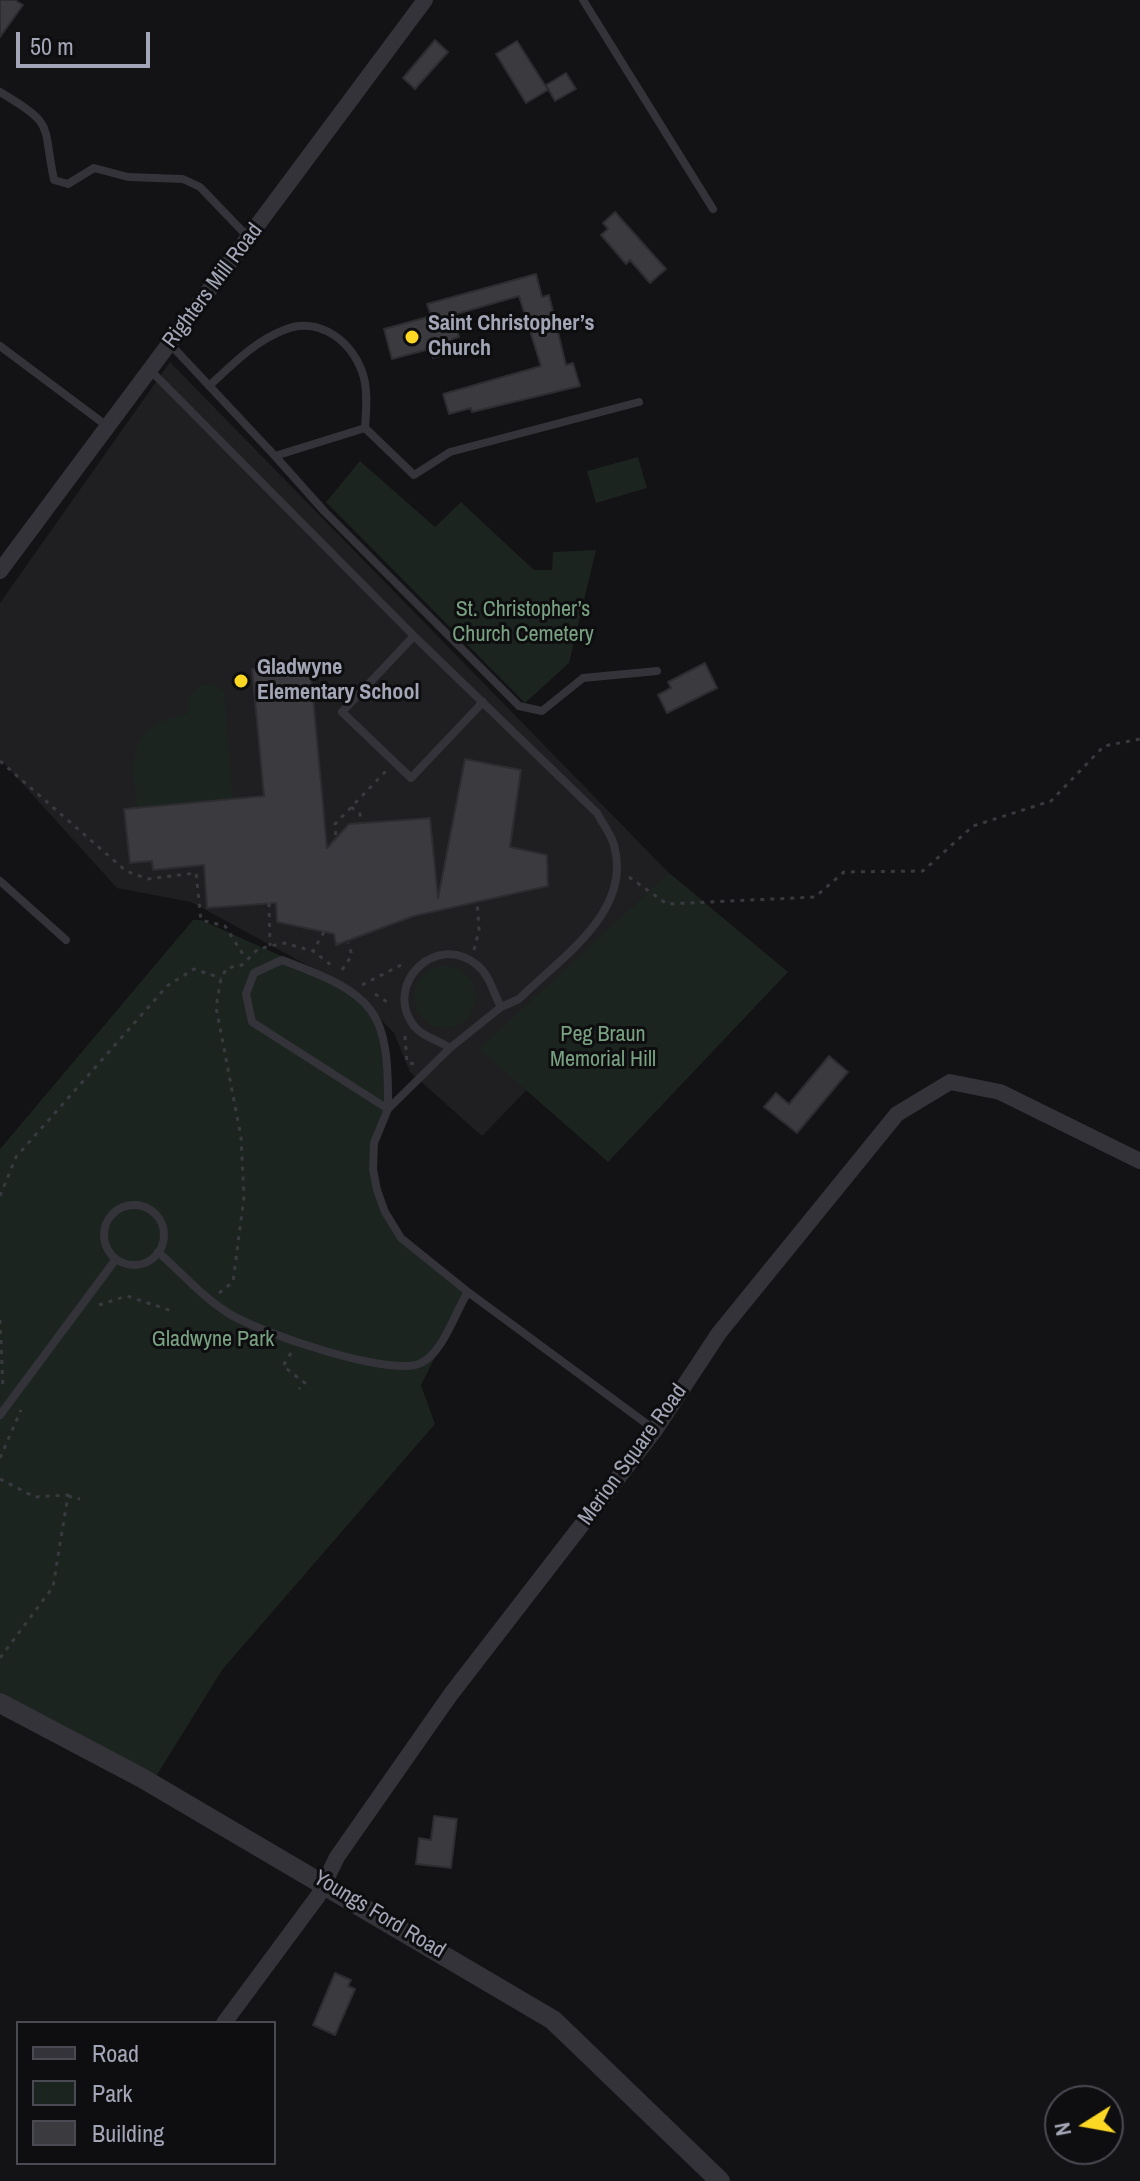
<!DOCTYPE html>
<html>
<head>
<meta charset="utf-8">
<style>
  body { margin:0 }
  #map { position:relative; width:1140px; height:2181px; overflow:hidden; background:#131214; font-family:"Archivo Narrow",sans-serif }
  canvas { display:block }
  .legend { position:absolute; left:16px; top:2021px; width:260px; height:144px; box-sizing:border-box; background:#0e0d0f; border:2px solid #4a4a52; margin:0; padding:10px 14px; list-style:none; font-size:24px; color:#a3a6b6 }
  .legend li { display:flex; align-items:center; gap:16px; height:40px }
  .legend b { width:40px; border:2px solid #4a4a52 }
  .north { position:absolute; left:1044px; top:2085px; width:80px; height:80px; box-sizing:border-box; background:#0e0d0f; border:2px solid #4a4a52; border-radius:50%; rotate:259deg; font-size:22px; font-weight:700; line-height:32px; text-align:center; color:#a3a6b6 }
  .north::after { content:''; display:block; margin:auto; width:28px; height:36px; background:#fcd723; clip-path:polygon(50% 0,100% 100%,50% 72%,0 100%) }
  .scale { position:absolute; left:16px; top:32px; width:134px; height:36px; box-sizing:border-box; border:4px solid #a3a6b6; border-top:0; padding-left:10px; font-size:24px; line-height:28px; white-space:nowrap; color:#a3a6b6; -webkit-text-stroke:6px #0e0d0f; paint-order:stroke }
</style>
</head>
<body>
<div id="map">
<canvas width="1140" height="2181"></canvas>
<ul class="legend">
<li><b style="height:10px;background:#333339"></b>Road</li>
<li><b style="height:22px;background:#1c241f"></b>Park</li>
<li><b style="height:22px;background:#3a3a3f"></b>Building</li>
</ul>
<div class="north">N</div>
<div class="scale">50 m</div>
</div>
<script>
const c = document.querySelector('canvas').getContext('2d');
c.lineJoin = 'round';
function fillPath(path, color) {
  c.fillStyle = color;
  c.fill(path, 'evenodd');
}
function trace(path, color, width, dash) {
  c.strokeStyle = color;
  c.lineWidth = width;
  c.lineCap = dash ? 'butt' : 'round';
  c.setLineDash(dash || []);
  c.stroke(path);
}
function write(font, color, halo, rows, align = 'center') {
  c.font = font + ' "Archivo Narrow",sans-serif';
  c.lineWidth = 6;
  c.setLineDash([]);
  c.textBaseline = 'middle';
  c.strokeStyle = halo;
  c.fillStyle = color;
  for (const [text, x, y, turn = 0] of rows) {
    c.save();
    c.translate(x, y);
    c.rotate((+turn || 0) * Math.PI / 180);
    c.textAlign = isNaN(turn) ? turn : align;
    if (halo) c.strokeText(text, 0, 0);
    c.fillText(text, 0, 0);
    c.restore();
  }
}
fillPath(new Path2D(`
  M 170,362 L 669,873 L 707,904 L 482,1136 L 410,1072 L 394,1033 L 351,989 L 191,902 L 117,888 L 0,759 L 0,603 Z`), '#1f1e21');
fillPath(new Path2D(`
  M 638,457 L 647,488 L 596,503 L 587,471 Z
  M 360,461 L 435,527 L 461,502 L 534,570 L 552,570 L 553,552 L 596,550 L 569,663 L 525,703 L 326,502 Z
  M 213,684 L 224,691 L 233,798 L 137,807 C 130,752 128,728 188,713 L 188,699 L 200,685 Z
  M 669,873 L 788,972 L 608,1162 L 479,1049 Z
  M 193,920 L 201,920 L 328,977 L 376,1013 L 384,1031 L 388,1109 L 374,1143 L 377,1190 L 401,1237 L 468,1292 L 421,1385 L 435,1424 L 222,1670 L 155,1778 L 0,1692 L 0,1149 Z
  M414 997a31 31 0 1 1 62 0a31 31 0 1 1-62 0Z`), '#1c241f');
const building = new Path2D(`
  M 0,0 L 15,0 L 23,5 L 0,37 Z
  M 435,40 L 448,52 L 415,89 L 403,78 Z
  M 517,41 L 548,90 L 526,103 L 496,54 Z
  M 566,73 L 576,89 L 555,101 L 546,85 Z
  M 615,212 L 666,269 L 650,283 L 630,260 L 626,264 L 601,235 L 608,229 L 603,223 Z
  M 536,274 L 542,297 L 549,295 L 566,365 L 573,363 L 580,386 L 472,412 L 471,408 L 449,414 L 443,394 L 541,366 L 519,296 L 453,315 L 459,337 L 452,339 L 456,352 L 433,358 L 430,349 L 392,359 L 384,329 L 431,316 L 427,304 Z
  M 705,663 L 717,688 L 667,713 L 658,695 L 671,688 L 668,682 Z
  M 310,664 L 327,848 L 349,824 L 430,818 L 438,898 L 465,759 L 521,770 L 510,847 L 547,855 L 548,886 L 414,916 L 336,945 L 334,934 L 277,922 L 276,903 L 207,908 L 204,865 L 153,870 L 152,861 L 130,863 L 124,809 L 264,796 L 252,669 Z
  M 829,1056 L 848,1072 L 797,1133 L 764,1107 L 776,1093 L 789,1104 Z
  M 434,1816 L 457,1819 L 451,1868 L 416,1864 L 419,1838 L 431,1840 Z
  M 335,1973 L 351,1980 L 348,1986 L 355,1989 L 335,2035 L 313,2025 Z`);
fillPath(building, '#3a3a3f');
trace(building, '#2d2c30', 2);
trace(new Path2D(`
  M 0,761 L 126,871 L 148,879 L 196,873 L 201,920 L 225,926 L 246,959
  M 351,807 L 360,814 L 361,823
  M 337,855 L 335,824 L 386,771
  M 629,877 L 667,904 L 815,897 L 844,872 L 923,871 L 973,826 L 1051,801 L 1104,746 L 1140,739
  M 269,903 L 270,946
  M 324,932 L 313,951 L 331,965
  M 474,950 L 479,930 L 477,900
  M 342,970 L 352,955 L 348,943
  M 362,985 L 401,965
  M 375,994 L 390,1004
  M 405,1036 L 407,1063 L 415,1064
  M 0,1196 L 16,1157 L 167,986 L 194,969 L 221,978
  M 219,1293 L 233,1282 L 244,1197 L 241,1137 L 216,1007 L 221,978 L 227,968 L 242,965 L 258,949 L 284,943 L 313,951
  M 99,1305 L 127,1296 L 175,1312
  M 0,1320 L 3,1388
  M 291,1353 L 283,1366 L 305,1383 L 299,1389
  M 0,1458 L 21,1410
  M 0,1479 L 35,1497 L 68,1495 L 53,1587 L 0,1658
  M 68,1496 L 80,1499`), '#393a40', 3, [4, 6]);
trace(new Path2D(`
  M 583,0 L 713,209
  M 0,92 C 56,125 42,123 54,180 L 68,184 L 94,168 L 128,177 L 183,179 L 200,187 L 248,237
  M 170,344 L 275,456
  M 0,346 L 107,426
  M 150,370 L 414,636 L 597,813 C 602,823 611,834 614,845 C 633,912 560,958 519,999 L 501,1007 L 450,1048 L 388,1109 L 374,1143 L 373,1169 L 377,1190 L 385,1212 L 401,1238 L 468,1292 L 655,1430
  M 209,386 C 232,365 255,341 284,330 C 320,315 355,343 364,378 C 368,394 366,412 365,428
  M 639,402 L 450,452 L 414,475 L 365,428 L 275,456 L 324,511 L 519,706 L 542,711 L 583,678 L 657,671
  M 414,636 L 342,712 L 411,778 L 483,702
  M 0,881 L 66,940
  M 282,960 C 376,995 389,1009 388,1109 L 252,1022 L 246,994 L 254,973 Z
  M 450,1048 C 438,1040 423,1037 414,1026 C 382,984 437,931 477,965 C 490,975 493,993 501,1007
  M104 1235a30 30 0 1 1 60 0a30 30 0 1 1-60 0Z
  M 158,1252 C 181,1272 201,1296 228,1313 C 258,1332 391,1378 421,1363 C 443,1353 455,1312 468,1292
  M 0,1415 L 116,1259`), '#333339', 8);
trace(new Path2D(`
  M 0,571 L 425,0
  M 224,2023 L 318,1896 L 337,1857 L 451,1694 L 655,1430 L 719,1333 L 897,1114 L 950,1082 L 1000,1092 L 1140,1161`), '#333339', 16);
trace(new Path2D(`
  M 0,1703 L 142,1778 L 553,2020 L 720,2181`), '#333339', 20);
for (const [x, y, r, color] of [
  [412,337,8,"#fcd723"],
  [241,681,8,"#fcd723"]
]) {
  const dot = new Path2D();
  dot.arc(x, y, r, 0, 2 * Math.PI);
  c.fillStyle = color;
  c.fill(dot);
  trace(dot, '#0e0d0f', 3);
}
write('22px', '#a3a6b6', '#0e0d0f', [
  ["Righters Mill Road",213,286,-53],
  ["Merion Square Road",633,1455,-54],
  ["Youngs Ford Road",379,1915,31]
]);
write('bold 22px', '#a3a6b6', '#0e0d0f', [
  ["Saint Christopher’s",428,324],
  ["Church",428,349],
  ["Gladwyne",257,668],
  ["Elementary School",257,693]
], 'left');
write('22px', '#79a282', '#0e0d0f', [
  ["St. Christopher’s",523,610],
  ["Church Cemetery",523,635],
  ["Peg Braun",603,1035],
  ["Memorial Hill",603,1060],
  ["Gladwyne Park",213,1340]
]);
</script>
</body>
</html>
